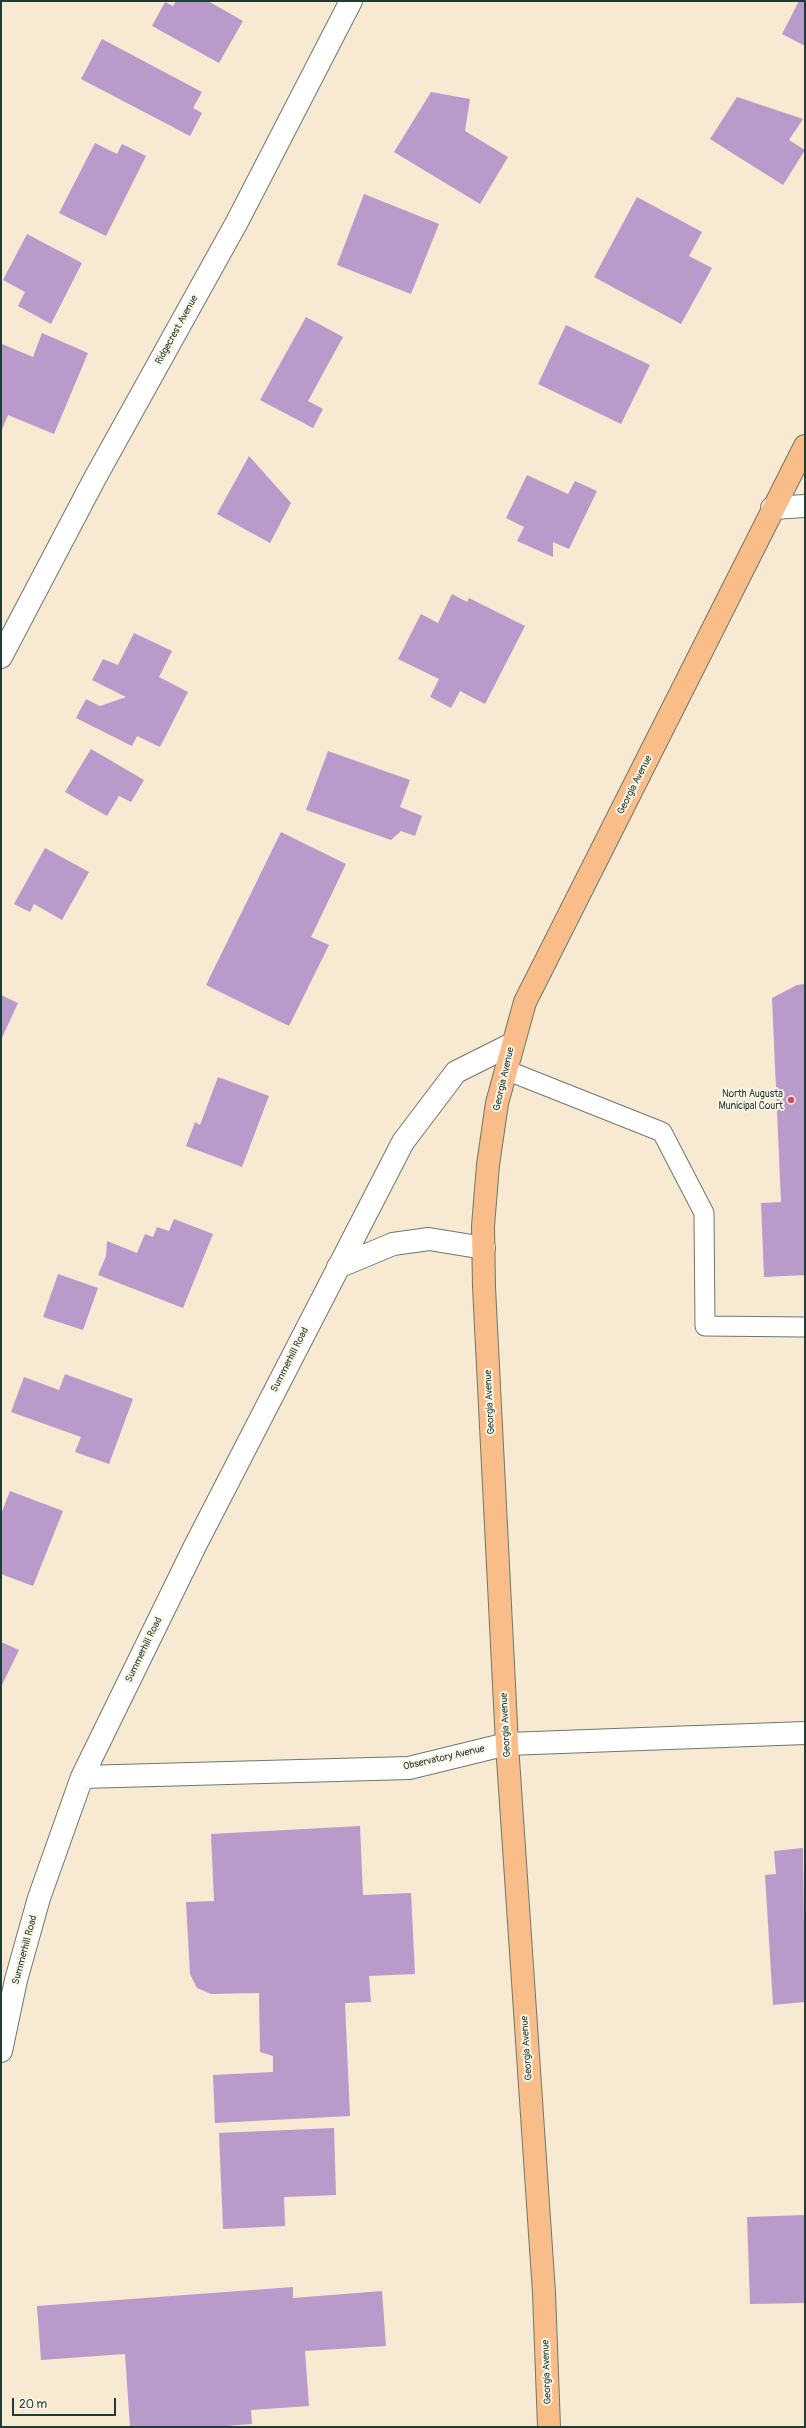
<!DOCTYPE html>
<html>
<head>
<meta charset="utf-8">
<style>
  body { margin:0 }
  #map { position:relative; width:806px; height:2428px; overflow:hidden; background:#f8e9d2; font-family:Pangolin,sans-serif }
  canvas { display:block }
  .frame { position:absolute; inset:0; border:2px solid #1f3d34; pointer-events:none }
  .scale { position:absolute; left:12px; top:2398px; width:104px; height:18px; box-sizing:border-box; border:2px solid #1f3d34; border-top:0; padding-left:5px; font-size:12px; line-height:14px; white-space:nowrap; color:#1f3d34; -webkit-text-stroke:3px #fcf5e5; paint-order:stroke }
</style>
</head>
<body>
<div id="map">
<canvas width="806" height="2428"></canvas>
<div class="frame"></div>
<div class="scale">20 m</div>
</div>
<script>
const c = document.querySelector('canvas').getContext('2d');
c.lineJoin = 'round';
function fillPath(path, color) {
  c.fillStyle = color;
  c.fill(path, 'evenodd');
}
function trace(path, color, width, dash) {
  c.strokeStyle = color;
  c.lineWidth = width;
  c.lineCap = dash ? 'butt' : 'round';
  c.setLineDash(dash || []);
  c.stroke(path);
}
function write(font, color, halo, rows, align = 'center') {
  c.font = font + ' Pangolin,sans-serif';
  c.lineWidth = 4;
  c.setLineDash([]);
  c.textBaseline = 'middle';
  c.strokeStyle = halo;
  c.fillStyle = color;
  for (const [text, x, y, turn = 0] of rows) {
    c.save();
    c.translate(x, y);
    c.rotate((+turn || 0) * Math.PI / 180);
    c.textAlign = isNaN(turn) ? turn : align;
    if (halo) c.strokeText(text, 0, 0);
    c.fillText(text, 0, 0);
    c.restore();
  }
}
fillPath(new Path2D(`
  M 176,1 L 208,1 L 243,21 L 219,63 L 152,26 L 165,2 L 173,6 Z
  M 799,1 L 805,1 L 805,46 L 782,34 Z
  M 102,39 L 202,92 L 193,108 L 202,113 L 190,136 L 81,79 Z
  M 431,92 L 470,99 L 465,131 L 508,157 L 480,204 L 394,152 Z
  M 737,97 L 803,119 L 789,140 L 805,150 L 783,185 L 710,139 Z
  M 95,143 L 117,154 L 122,144 L 146,156 L 106,236 L 59,213 Z
  M 364,194 L 439,224 L 411,294 L 337,265 Z
  M 637,197 L 702,232 L 689,256 L 712,268 L 681,324 L 594,277 Z
  M 27,234 L 82,263 L 51,324 L 18,306 L 25,292 L 3,280 Z
  M 306,317 L 343,337 L 308,401 L 323,409 L 313,428 L 260,400 Z
  M 566,325 L 650,365 L 621,424 L 538,384 Z
  M 42,333 L 88,353 L 54,434 L 8,415 L 2,429 L 1,347 L 2,344 L 33,357 Z
  M 249,456 L 291,503 L 270,543 L 217,514 Z
  M 527,475 L 568,494 L 575,481 L 597,491 L 569,549 L 553,542 L 553,557 L 517,541 L 524,527 L 506,518 Z
  M 452,594 L 467,602 L 469,598 L 525,626 L 485,704 L 460,691 L 451,708 L 430,697 L 439,679 L 398,659 L 421,614 L 438,623 Z
  M 134,633 L 172,651 L 159,677 L 188,692 L 160,747 L 137,736 L 132,746 L 76,718 L 86,699 L 100,706 L 126,697 L 92,680 L 103,659 L 118,665 Z
  M 91,749 L 144,780 L 131,802 L 119,796 L 107,816 L 65,792 Z
  M 328,751 L 410,780 L 400,807 L 422,816 L 415,836 L 401,831 L 391,840 L 306,810 Z
  M 281,832 L 346,864 L 311,937 L 329,945 L 289,1026 L 206,985 Z
  M 45,848 L 89,872 L 62,920 L 34,904 L 30,912 L 14,904 Z
  M 805,984 L 805,1275 L 764,1277 L 761,1203 L 781,1202 L 772,998 L 797,985 Z
  M 1,995 L 18,1003 L 1,1040 Z
  M 218,1077 L 269,1096 L 242,1167 L 186,1146 L 195,1122 L 200,1125 Z
  M 174,1219 L 213,1234 L 183,1308 L 98,1275 L 106,1256 L 107,1241 L 137,1253 L 145,1234 L 153,1237 L 157,1227 L 169,1231 Z
  M 58,1274 L 98,1288 L 83,1330 L 43,1317 Z
  M 65,1374 L 133,1399 L 109,1464 L 75,1452 L 81,1437 L 11,1412 L 24,1377 L 59,1390 Z
  M 10,1491 L 63,1511 L 33,1586 L 1,1574 L 1,1514 Z
  M 1,1642 L 19,1650 L 1,1687 Z
  M 360,1826 L 363,1895 L 411,1893 L 415,1974 L 369,1976 L 371,2002 L 345,2003 L 350,2116 L 215,2123 L 213,2075 L 273,2072 L 273,2056 L 260,2052 L 259,1993 L 211,1994 L 197,1988 L 190,1974 L 186,1902 L 214,1901 L 211,1834 Z
  M 803,1848 L 805,2002 L 773,2005 L 765,1875 L 776,1874 L 774,1851 Z
  M 334,2128 L 336,2195 L 284,2197 L 285,2226 L 223,2229 L 219,2133 Z
  M 805,2215 L 805,2303 L 750,2304 L 747,2217 Z
  M 293,2287 L 293,2298 L 382,2291 L 386,2346 L 305,2351 L 309,2406 L 251,2410 L 252,2424 L 212,2427 L 130,2427 L 125,2354 L 41,2360 L 37,2306 Z`), '#b89acb');
const lane = new Path2D(`
  M 506,1070 L 662,1132 L 704,1213 L 705,1326 L 805,1327`);
const street = new Path2D(`
  M 772,508 L 805,506
  M 1,657 L 95,478 L 237,222 L 351,1
  M 338,1267 L 393,1244 L 429,1239 L 484,1248
  M 82,1777 L 409,1768 L 507,1744 L 805,1733
  M 1,2051 L 16,1980 L 39,1898 L 82,1777 L 195,1546 L 403,1142 L 456,1072 L 512,1044`);
const primary = new Path2D(`
  M 549,2427 L 544,2293 L 507,1744 L 484,1287 L 483,1226 L 488,1165 L 497,1103 L 525,1002 L 805,446`);
trace(lane, '#6b796b', 21);
trace(street, '#6b796b', 24);
trace(primary, '#6b796b', 24);
trace(lane, '#fff', 19);
trace(street, '#fff', 22);
trace(primary, '#f8bd89', 22);
for (const [x, y, r, color] of [
  [791,1100,4,"#d1495b"]
]) {
  const dot = new Path2D();
  dot.arc(x, y, r, 0, 2 * Math.PI);
  c.fillStyle = color;
  c.fill(dot);
  trace(dot, '#fcf5e5', 1.5);
}
write('10px', '#1f3d34', '#fcf5e5', [
  ["Ridgecrest Avenue",177,330,-61],
  ["Georgia Avenue",635,785,-63],
  ["Georgia Avenue",504,1079,-77],
  ["Summerhill Road",290,1360,-63],
  ["Georgia Avenue",490,1402,-93],
  ["Summerhill Road",144,1650,-64],
  ["Georgia Avenue",506,1725,-93],
  ["Observatory Avenue",444,1758,-13],
  ["Summerhill Road",25,1950,-75],
  ["Georgia Avenue",527,2048,-94],
  ["Georgia Avenue",547,2372,-92]
]);
write('10px', '#1f3d34', '#fcf5e5', [
  ["North Augusta",783,1094],
  ["Municipal Court",783,1106]
], 'right');
</script>
</body>
</html>
